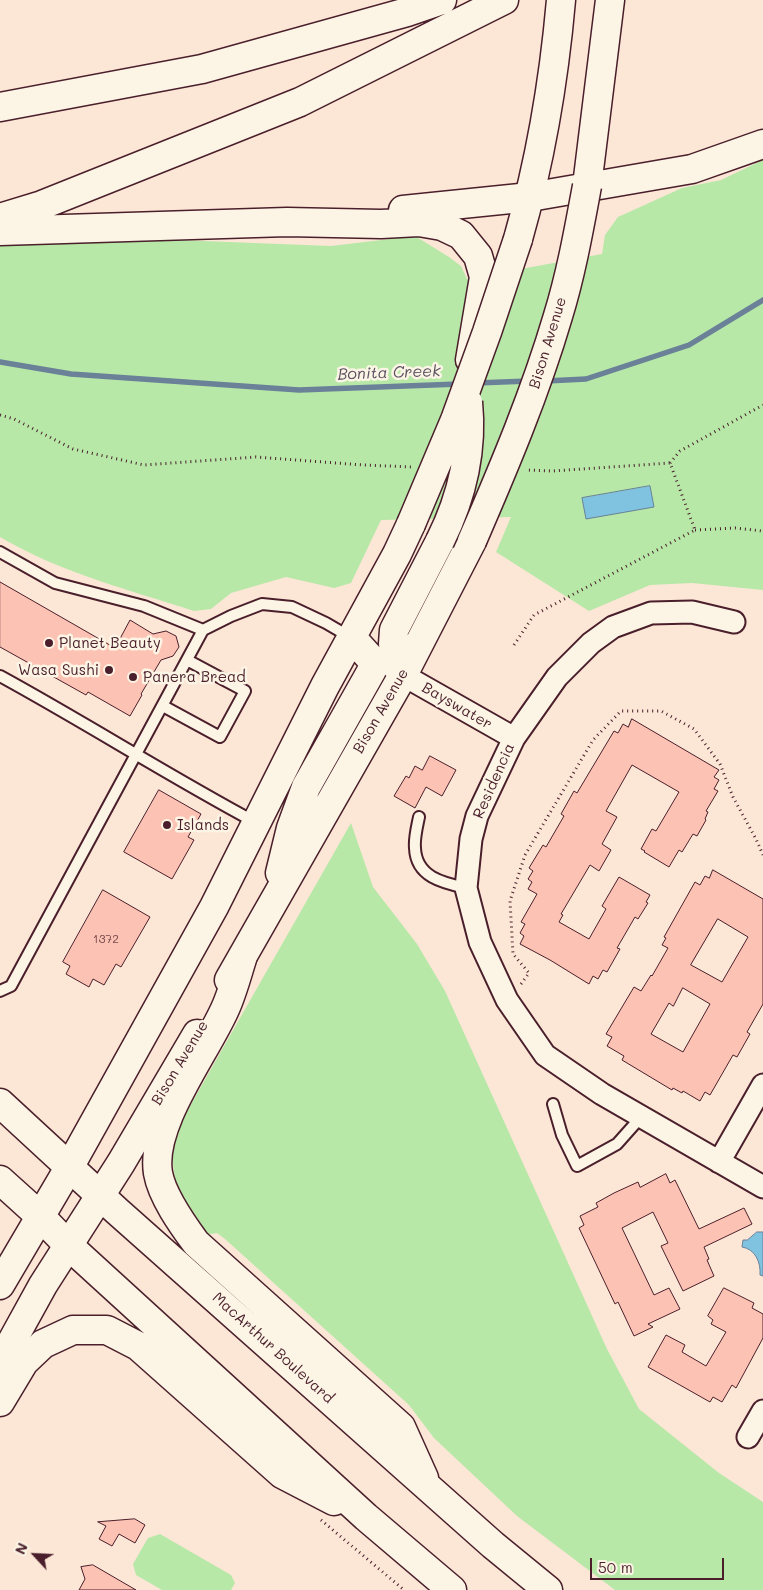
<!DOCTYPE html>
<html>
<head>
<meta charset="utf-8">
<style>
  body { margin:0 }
  #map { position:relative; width:763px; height:1590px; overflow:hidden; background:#fce6d6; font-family:Mali,sans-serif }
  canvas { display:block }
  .north { position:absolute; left:10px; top:1530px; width:50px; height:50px; -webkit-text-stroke:4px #fcf5e5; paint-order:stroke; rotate:295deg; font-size:14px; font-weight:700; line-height:20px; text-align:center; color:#4a1f2b }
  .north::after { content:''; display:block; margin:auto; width:18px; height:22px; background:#4a1f2b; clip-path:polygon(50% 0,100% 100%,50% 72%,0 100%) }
  .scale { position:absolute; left:590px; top:1558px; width:134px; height:22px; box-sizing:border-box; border:2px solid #4a1f2b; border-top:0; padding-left:6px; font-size:15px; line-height:18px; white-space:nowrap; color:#4a1f2b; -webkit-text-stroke:4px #fcf5e5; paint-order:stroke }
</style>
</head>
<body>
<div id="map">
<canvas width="763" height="1590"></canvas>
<div class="north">N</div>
<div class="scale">50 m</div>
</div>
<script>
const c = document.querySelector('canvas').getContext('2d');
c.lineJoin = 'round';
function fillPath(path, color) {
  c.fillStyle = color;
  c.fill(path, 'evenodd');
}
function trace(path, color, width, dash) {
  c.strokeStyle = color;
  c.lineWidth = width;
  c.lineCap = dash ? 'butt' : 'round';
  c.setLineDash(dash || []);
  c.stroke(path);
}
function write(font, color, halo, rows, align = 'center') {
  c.font = font + ' Mali,sans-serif';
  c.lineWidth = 5;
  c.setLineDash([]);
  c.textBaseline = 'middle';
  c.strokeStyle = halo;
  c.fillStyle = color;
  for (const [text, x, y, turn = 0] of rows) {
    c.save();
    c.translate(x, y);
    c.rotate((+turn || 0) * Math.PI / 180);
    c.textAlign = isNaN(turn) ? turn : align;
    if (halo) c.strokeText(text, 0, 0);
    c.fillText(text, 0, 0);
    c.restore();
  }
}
fillPath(new Path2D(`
  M 763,160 L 763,590 L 692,583 L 650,585 L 589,611 L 496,552 L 511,517 L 381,520 L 351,583 L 334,588 L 286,577 L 231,593 L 211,609 L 194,611 C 129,590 59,572 0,537 L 0,243 L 126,238 L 331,246 L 415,236 L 449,257 L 461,266 L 467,279 L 602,254 L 605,235 L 618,217 L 682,188 L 721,180 Z
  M 351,823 L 373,887 L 417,944 L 445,991 L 607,1349 L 639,1409 L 719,1473 L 763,1502 L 763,1590 L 615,1590 L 517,1516 L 434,1438 L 409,1405 L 225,1239 L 217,1233 L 206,1235 L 177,1195 L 172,1156 L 178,1127 Z
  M 160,1534 L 231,1575 L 235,1583 L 231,1590 L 162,1590 L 136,1575 L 133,1564 L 148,1538 Z`), '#b7e8a8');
const water = new Path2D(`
  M 650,486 L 654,507 L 586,519 L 582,498 Z
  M 757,1232 L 763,1232 L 763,1276 L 760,1275 C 761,1262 755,1249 742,1247 L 743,1240 L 747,1240 Z`);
fillPath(water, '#7fc3e0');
trace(water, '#6a8198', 1);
trace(new Path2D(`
  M 0,362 L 71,374 L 299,390 L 459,384
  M 546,381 L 586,379 L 689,345 L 763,300
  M 476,383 L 529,381`), '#6a8198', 5.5);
const building = new Path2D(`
  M 0,582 L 115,648 L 130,620 L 153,634 L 166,631 L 176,636 L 179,647 L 173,656 L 161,660 L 141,694 L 142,695 L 130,716 L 88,692 L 86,695 L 0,647 Z
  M 632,719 L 719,770 L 714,777 L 719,780 L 714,789 L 718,791 L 706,811 L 708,812 L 705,819 L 706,820 L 697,836 L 693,834 L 682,852 L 679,850 L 669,867 L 644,852 L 645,851 L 641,849 L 652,829 L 656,831 L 679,792 L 632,765 L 606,811 L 617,817 L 602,844 L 611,850 L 599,871 L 590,865 L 561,914 L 563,915 L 559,922 L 589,939 L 606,909 L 602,906 L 619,877 L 650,895 L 646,902 L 648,903 L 638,919 L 635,917 L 617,948 L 620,949 L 607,972 L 603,970 L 598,979 L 593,976 L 589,984 L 550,960 L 520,944 L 524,936 L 520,933 L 525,924 L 521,922 L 537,894 L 528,889 L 532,882 L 528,879 L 533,871 L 529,868 L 543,845 L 546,847 L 564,816 L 561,814 L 574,791 L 577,793 L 614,731 L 618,733 L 623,724 L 628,727 Z
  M 430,756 L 456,770 L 442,796 L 426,787 L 415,808 L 394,796 L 406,776 L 409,778 L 415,766 L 422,770 Z
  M 159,790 L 201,814 L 188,837 L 194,840 L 172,879 L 124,852 Z
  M 713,870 L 763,899 L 763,1004 L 747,1032 L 750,1034 L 737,1057 L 733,1055 L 710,1095 L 705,1092 L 700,1101 L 683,1091 L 682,1093 L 673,1088 L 672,1090 L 622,1060 L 624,1056 L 607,1046 L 612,1037 L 606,1034 L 634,987 L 641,991 L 651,975 L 652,976 L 668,948 L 662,945 L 666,938 L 664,937 L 695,882 L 700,885 L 705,876 L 709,878 ZM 718,919 L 748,937 L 722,982 L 691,965 ZM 683,988 L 710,1004 L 683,1052 L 651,1034 L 669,1003 L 673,1006 Z
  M 103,890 L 150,917 L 121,967 L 116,964 L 104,985 L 93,979 L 89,987 L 66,974 L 70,966 L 63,962 Z
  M 666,1174 L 670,1183 L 675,1180 L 699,1229 L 744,1208 L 752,1224 L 704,1247 L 709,1259 L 707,1260 L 714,1276 L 683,1291 L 661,1246 L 668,1243 L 653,1212 L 622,1228 L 654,1295 L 669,1288 L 680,1309 L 648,1324 L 653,1327 L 634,1336 L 618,1302 L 615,1304 L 579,1228 L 584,1225 L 580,1216 L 598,1207 L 596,1203 L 614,1193 L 638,1182 L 640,1187 Z
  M 724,1288 L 754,1303 L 752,1308 L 763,1314 L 763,1338 L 736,1388 L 732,1385 L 722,1402 L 713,1397 L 710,1402 L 648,1367 L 666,1335 L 685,1345 L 682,1352 L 706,1366 L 726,1332 L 711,1324 L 713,1320 L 708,1316 Z
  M 135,1519 L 145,1525 L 135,1543 L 119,1534 L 112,1546 L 99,1539 L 106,1526 L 98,1522 Z
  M 93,1565 L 136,1590 L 79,1590 L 85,1579 L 81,1567 Z`);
fillPath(building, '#fcc2b3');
trace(building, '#4a1f2b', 1);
const lane = new Path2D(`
  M 0,552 L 55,583 L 144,606 L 203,630 L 231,616 L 262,604 L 292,607 L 326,623 L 350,637
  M 0,676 C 86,723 169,776 255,822
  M 163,706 L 220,737 L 245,691 L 187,660
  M 419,817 C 417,827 414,838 415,848 C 416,877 443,883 466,888
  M 0,991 L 11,986 L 203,630
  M 553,1104 L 562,1135 L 577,1166 L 617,1144 L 641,1117`);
const street = new Path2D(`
  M 734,622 L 692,612 L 651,613 L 613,627 L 591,643 L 557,677 L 514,738 L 477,816 L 471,839 L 466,888 L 480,942 L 507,1000 L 545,1055 L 602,1094 L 763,1187
  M 391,666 L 403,675 L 514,738
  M 719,1162 L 763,1085
  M 748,1437 L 763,1411`);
const secondary = new Path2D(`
  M 587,186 L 610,0
  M 518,239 C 540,162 554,80 561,0
  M 403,675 L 393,644 L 394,630 L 440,541
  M 280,873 L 291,828 L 306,787 L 372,670 L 372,660 L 352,638
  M 229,980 L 403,675 L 472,541
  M 0,1285 L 70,1166 L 214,907 L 325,686 L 397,554 L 411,524
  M 0,1363 L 43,1285 L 121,1163 L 197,1034`);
const primary = new Path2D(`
  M 242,959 C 237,975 232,994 225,1009 C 205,1054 150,1124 158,1173 C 162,1196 182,1224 196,1243 L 401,1427 L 424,1478
  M 0,1103 L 117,1211 L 493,1545 L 548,1590
  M 0,1180 L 40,1216 L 68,1245 L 366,1517 L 452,1590
  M 0,1402 L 24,1362 L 43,1344 L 73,1330 L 107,1330 L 138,1346 L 282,1474 L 334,1501`);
const highway = new Path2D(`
  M 0,107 L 202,69 L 407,12 L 442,0
  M 403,210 L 530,197 L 692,169 L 763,144
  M 0,218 L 42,205 L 300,102 L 504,0
  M 0,231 L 287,222 L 381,224 L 419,222 L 442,226 L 461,235 L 478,256 L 484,277 L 470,360`);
trace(lane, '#4a1f2b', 14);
trace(street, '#4a1f2b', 25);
trace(secondary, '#4a1f2b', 31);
trace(primary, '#4a1f2b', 31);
trace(highway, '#4a1f2b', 31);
trace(new Path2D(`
  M 0,415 L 14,419 L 73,449 L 144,465 L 256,457 L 363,465 L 413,467
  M 670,463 L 680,451 L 763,405
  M 695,530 L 735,528 L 763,531
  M 514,645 L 534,615 L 695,530 L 670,463 L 553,471 L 526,470
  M 521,984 L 529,973 L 513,954 L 510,901 L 525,855 L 593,740 L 621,711 L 661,711 L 694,729 L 720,764 L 733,797 L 756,839 L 763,855
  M 321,1520 L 404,1590`), '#4a1f2b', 3, [1, 4]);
trace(lane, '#fcf5e5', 10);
trace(street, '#fcf5e5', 21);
trace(secondary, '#fcf5e5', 28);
trace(primary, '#fcf5e5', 28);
trace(highway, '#fcf5e5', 28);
const secondaryBridge = new Path2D(`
  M 411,524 L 455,420 L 487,332 L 518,239
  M 440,541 C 462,497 473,452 468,402
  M 472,541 C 504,467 535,394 558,316 C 571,274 579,229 587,186`);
trace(secondaryBridge, '#4a1f2b', 31, []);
trace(secondaryBridge, '#fcf5e5', 28);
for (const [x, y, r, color] of [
  [49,643,5,"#4a1f2b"],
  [109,670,5,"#4a1f2b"],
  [133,677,5,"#4a1f2b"],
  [167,825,5,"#4a1f2b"]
]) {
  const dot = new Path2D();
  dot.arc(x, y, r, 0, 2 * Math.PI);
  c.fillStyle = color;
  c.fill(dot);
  trace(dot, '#fcf5e5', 2);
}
write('12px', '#76484d', null, [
  ["1372",106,939]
]);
write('15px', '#4a1f2b', '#fcf5e5', [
  ["Bison Avenue",548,343,-73],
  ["Bayswater",457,706,30],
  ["Bison Avenue",381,711,-60],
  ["Residencia",494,781,-66],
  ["Bison Avenue",180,1063,-59],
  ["MacArthur Boulevard",273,1348,42]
]);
write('15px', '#4a1f2b', '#fcf5e5', [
  ["Planet Beauty",59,643],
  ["Wasa Sushi",99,670,"right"],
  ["Panera Bread",143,677],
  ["Islands",177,825]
], 'left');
write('italic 16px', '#5a5061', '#fcf5e5', [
  ["Bonita Creek",389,373,-2]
]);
</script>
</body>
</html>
